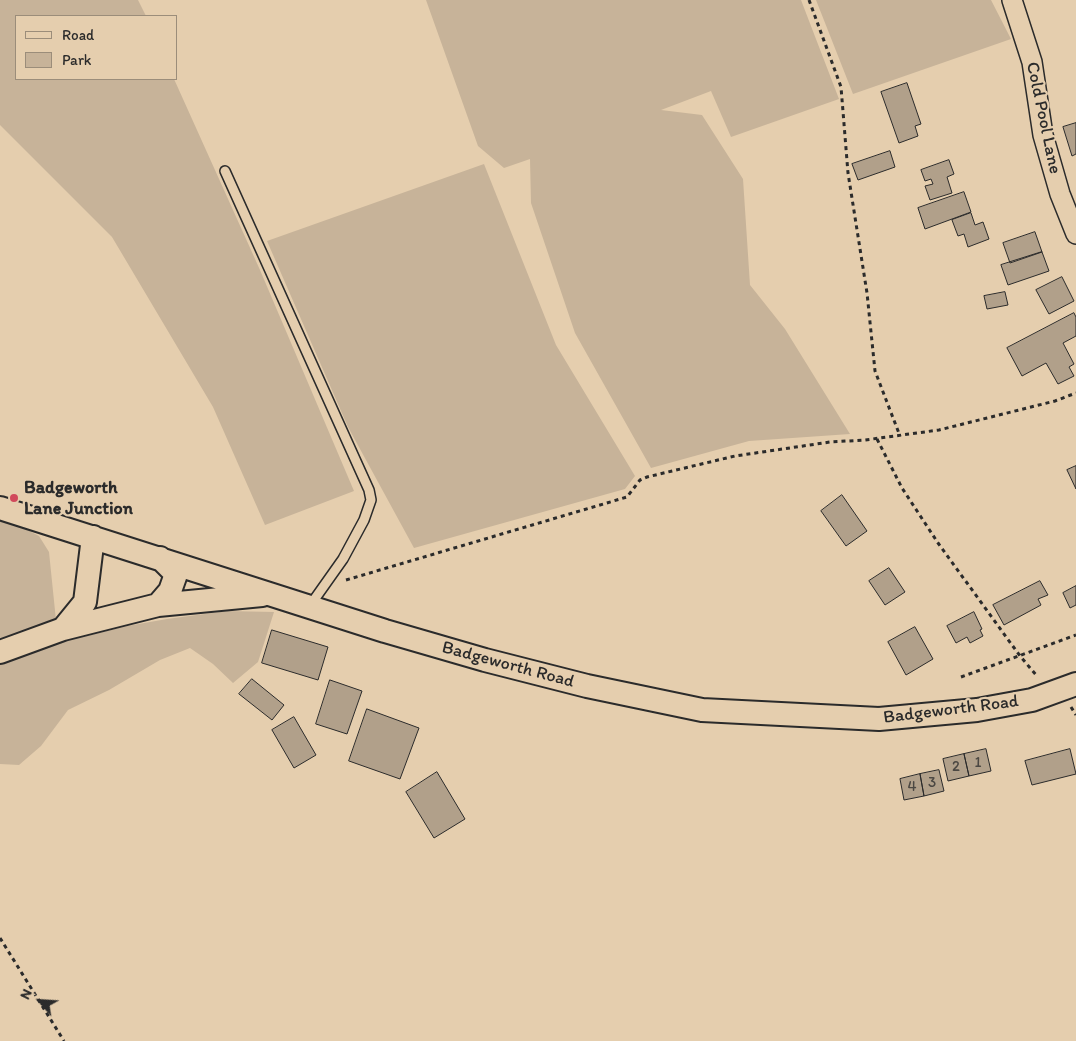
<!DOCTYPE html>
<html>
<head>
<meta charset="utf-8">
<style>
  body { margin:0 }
  #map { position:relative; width:1076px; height:1041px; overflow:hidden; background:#e5ceae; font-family:Itim,sans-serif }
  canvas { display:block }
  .legend { position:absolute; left:15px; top:15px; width:162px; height:65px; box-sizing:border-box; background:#e5ceae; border:1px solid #9b8d7a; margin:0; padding:6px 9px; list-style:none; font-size:15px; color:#2b2b2b }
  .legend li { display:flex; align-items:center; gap:10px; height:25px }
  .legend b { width:25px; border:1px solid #9b8d7a }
  .north { position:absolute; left:15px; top:976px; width:50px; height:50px; -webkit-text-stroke:4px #e5ceae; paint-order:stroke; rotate:296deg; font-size:14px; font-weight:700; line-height:20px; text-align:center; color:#2b2b2b }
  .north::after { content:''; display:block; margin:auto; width:18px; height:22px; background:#2b2b2b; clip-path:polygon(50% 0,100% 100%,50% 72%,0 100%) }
</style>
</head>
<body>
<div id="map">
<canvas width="1076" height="1041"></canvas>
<ul class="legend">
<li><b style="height:6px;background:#e5ceae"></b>Road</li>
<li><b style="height:14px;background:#c7b399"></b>Park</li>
</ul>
<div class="north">N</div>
</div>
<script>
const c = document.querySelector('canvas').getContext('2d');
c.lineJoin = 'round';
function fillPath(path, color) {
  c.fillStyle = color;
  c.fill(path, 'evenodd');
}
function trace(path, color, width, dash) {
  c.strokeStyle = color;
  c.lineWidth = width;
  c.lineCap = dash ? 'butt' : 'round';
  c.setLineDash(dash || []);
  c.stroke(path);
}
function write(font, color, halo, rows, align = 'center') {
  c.font = font + ' Itim,sans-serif';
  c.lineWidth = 4.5;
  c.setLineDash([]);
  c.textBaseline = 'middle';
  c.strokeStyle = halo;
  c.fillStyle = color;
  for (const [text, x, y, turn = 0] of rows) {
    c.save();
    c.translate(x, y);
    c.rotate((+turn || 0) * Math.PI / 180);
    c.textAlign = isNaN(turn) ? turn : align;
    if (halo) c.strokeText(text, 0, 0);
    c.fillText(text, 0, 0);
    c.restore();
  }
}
fillPath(new Path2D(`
  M 0,0 L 138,0 L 146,16 L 16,16 L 16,79 L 174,79 L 260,270 L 354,491 L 265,525 L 213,407 L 112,237 L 0,125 Z
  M 426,0 L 801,0 L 839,99 L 731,137 L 711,91 L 661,110 L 702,115 L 743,179 L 750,285 L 785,329 L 850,434 L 749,441 L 651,468 L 575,333 L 531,203 L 530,159 L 504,168 L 478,146 Z
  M 816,0 L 991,0 L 1011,39 L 853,94 Z
  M 484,164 L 556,345 L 635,476 L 625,489 L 414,548 L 348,427 L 267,241 Z
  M 0,519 L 14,523 L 39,536 L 49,552 L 58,640 L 87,636 L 127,626 L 167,619 L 227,611 L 274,612 L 258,662 L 233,683 L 213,664 L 190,648 L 160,660 L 109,690 L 68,710 L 41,746 L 19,765 L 0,764 Z`), '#c7b399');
const building = new Path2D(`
  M 907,83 L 921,124 L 915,126 L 918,136 L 899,143 L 881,92 Z
  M 1076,123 L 1076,154 L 1072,156 L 1063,127 Z
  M 890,151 L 895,167 L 858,180 L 852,164 Z
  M 949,160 L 954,174 L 947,177 L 952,193 L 930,200 L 925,186 L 933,184 L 931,179 L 925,181 L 921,170 Z
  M 964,192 L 971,212 L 925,229 L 918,208 Z
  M 971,213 L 975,225 L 983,222 L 989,239 L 968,247 L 964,234 L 958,236 L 952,220 Z
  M 1035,232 L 1042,252 L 1010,263 L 1003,243 Z
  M 1042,252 L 1049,271 L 1008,285 L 1001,265 Z
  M 1062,277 L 1074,301 L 1049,314 L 1036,290 Z
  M 1005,292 L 1008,305 L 987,309 L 984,296 Z
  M 1074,313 L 1076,317 L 1076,336 L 1063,343 L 1074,364 L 1069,367 L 1074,376 L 1058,384 L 1046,363 L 1022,376 L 1007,348 Z
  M 1076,466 L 1076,489 L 1067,470 Z
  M 842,495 L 867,531 L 846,546 L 821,511 Z
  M 889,568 L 905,592 L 885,605 L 869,581 Z
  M 1040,581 L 1048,595 L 1038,599 L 1041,605 L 1004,625 L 993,605 Z
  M 1076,586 L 1076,605 L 1070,608 L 1063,593 Z
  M 974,612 L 982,629 L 980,630 L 983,636 L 970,643 L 967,637 L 956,643 L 947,626 Z
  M 915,627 L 933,659 L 906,675 L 888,642 Z
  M 272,630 L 328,647 L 318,680 L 262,663 Z
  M 252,679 L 284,705 L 272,720 L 239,694 Z
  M 330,680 L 362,691 L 347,734 L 316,724 Z
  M 367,709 L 419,728 L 400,779 L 349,761 Z
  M 294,717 L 316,755 L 294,768 L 272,730 Z
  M 986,749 L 991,771 L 969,776 L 964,754 Z
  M 1070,749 L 1076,774 L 1032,785 L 1025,761 Z
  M 964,754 L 969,776 L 948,781 L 943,759 Z
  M 939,770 L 944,791 L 924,796 L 920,774 Z
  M 437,772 L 465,819 L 434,838 L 406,792 Z
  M 920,774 L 924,796 L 904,800 L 900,779 Z`);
fillPath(building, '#b1a08a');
trace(building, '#2b2b2b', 1);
const service = new Path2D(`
  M 225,171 L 369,490 L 371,500 L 364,520 L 343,559 L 309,607`);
const minor = new Path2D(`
  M 1012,0 L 1032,62 L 1043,135 L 1060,194 L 1076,234`);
const tertiary = new Path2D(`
  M 0,508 L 385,631 L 485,660 L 587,686 L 702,710 L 879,719 L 977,710 L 1032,700 L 1076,684
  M 158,605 L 170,591 L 176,574 L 160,558
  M 63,629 L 85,602 L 93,537
  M 0,652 L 63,629 L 158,605 L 262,595`);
trace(service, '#2b2b2b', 12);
trace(minor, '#2b2b2b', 22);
trace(tertiary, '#2b2b2b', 26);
trace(new Path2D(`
  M 809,0 L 841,87 L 848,173 L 867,293 L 875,371 L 900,436
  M 877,439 L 902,488 L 938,543 L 1020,656 L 1037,676
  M 346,580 L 627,497 L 640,480 L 647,477 L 735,456 L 830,442 L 865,440 L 939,430 L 1055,401 L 1076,393
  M 961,677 L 1076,635
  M 1071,707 L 1076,715
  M 0,938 L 64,1041`), '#2b2b2b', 3, [4, 4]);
trace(service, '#e5ceae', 9);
trace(minor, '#e5ceae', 19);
trace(tertiary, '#e5ceae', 22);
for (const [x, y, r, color] of [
  [14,498,5,"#d1495b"]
]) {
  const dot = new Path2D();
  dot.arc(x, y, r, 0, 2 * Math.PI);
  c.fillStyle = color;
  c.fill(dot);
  trace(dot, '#e5ceae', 2);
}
write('15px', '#4c4843', null, [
  ["1",978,763],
  ["2",956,767],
  ["3",932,783],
  ["4",912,787]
]);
write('18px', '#2b2b2b', '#e5ceae', [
  ["Cold Pool Lane",1043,118,78],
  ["Badgeworth Road",508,665,15],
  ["Badgeworth Road",951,710,-7]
]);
write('bold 18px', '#2b2b2b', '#e5ceae', [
  ["Badgeworth",24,488],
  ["Lane Junction",24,509]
], 'left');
</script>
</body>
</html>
